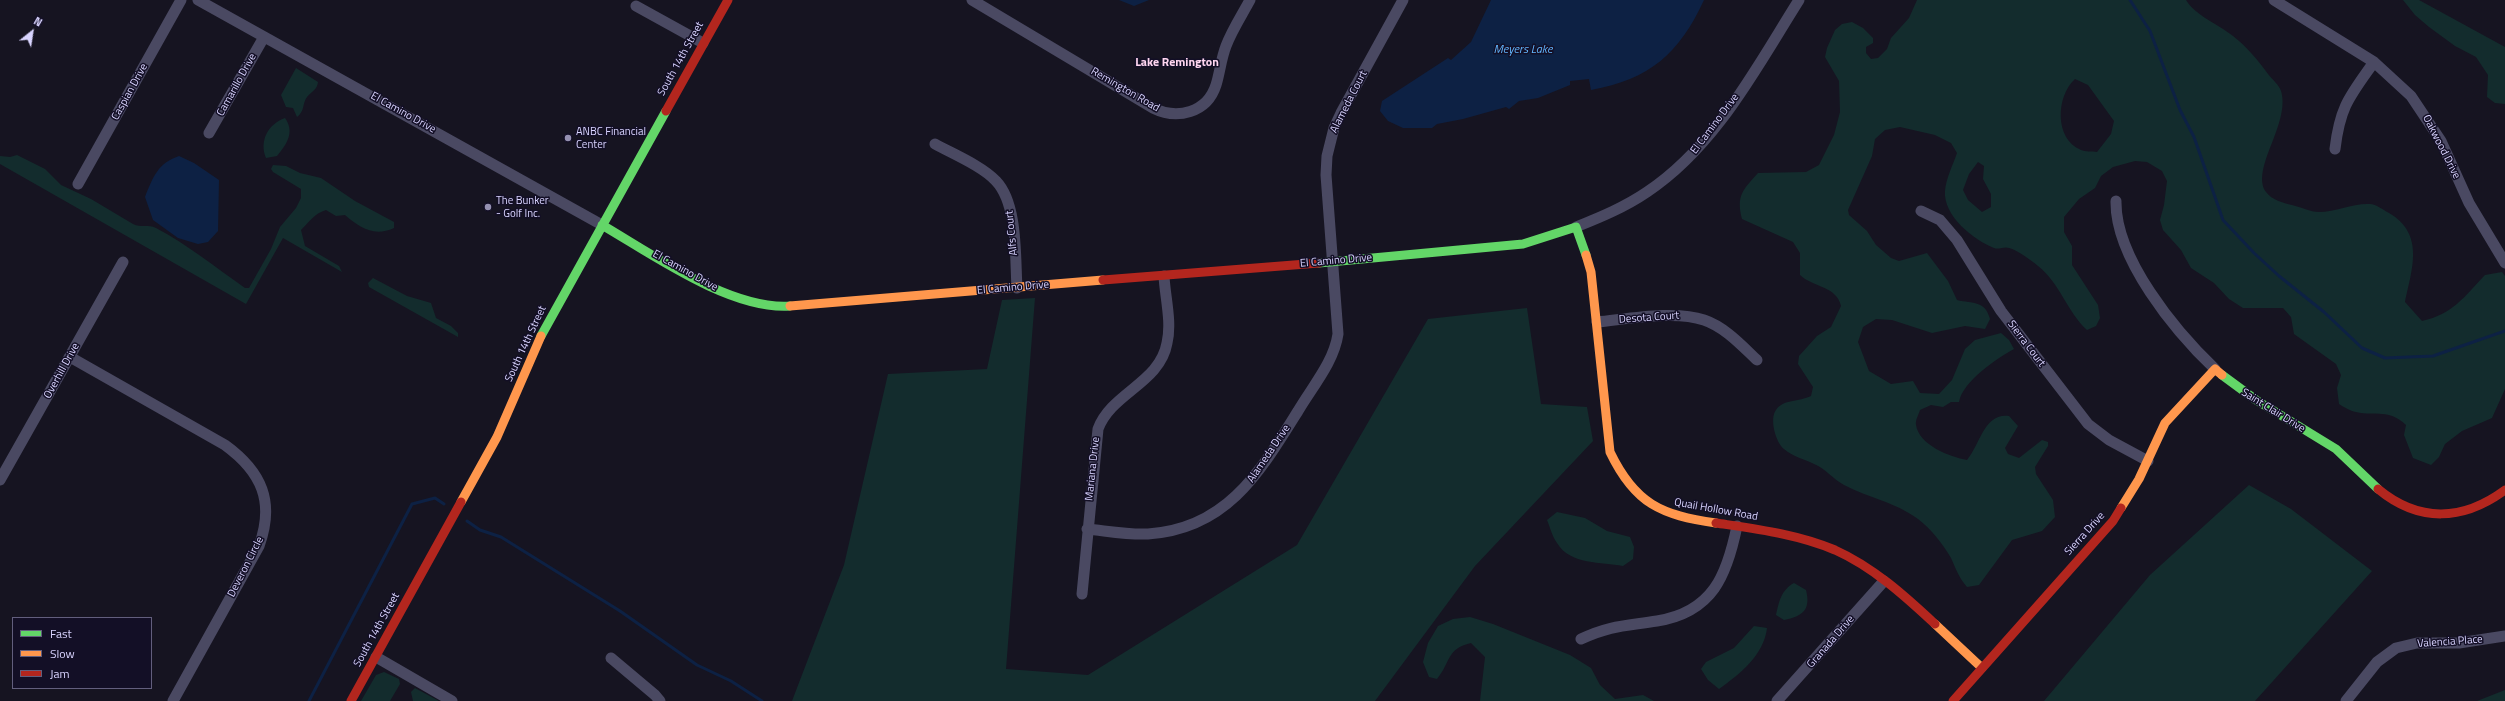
<!DOCTYPE html>
<html>
<head>
<meta charset="utf-8">
<style>
  body { margin:0 }
  #map { position:relative; width:2505px; height:701px; overflow:hidden; background:#161421; font-family:"Titillium Web",sans-serif }
  canvas { display:block }
  .legend { position:absolute; left:12px; top:617px; width:140px; height:72px; box-sizing:border-box; background:#130f26; border:1px solid #625e7d; margin:0; padding:5px 7px; list-style:none; font-size:12px; color:#d9d4ff }
  .legend li { display:flex; align-items:center; gap:8px; height:20px }
  .legend b { width:20px; border:1px solid #625e7d }
  .north { position:absolute; left:12px; top:12px; width:40px; height:40px; -webkit-text-stroke:3px #130f26; paint-order:stroke; rotate:30deg; font-size:11px; font-weight:700; line-height:16px; text-align:center; color:#d9d4ff }
  .north::after { content:''; display:block; margin:auto; width:14px; height:18px; background:#d9d4ff; clip-path:polygon(50% 0,100% 100%,50% 72%,0 100%) }
</style>
</head>
<body>
<div id="map">
<canvas width="2505" height="701"></canvas>
<ul class="legend">
<li><b style="height:5px;background:#63d668"></b>Fast</li>
<li><b style="height:5px;background:#ff974d"></b>Slow</li>
<li><b style="height:5px;background:#b3261e"></b>Jam</li>
</ul>
<div class="north">N</div>
</div>
<script>
const c = document.querySelector('canvas').getContext('2d');
c.lineJoin = 'round';
function fillPath(path, color) {
  c.fillStyle = color;
  c.fill(path, 'evenodd');
}
function trace(path, color, width, dash) {
  c.strokeStyle = color;
  c.lineWidth = width;
  c.lineCap = dash ? 'butt' : 'round';
  c.setLineDash(dash || []);
  c.stroke(path);
}
function write(font, color, halo, rows, align = 'center') {
  c.font = font + ' "Titillium Web",sans-serif';
  c.lineWidth = 3;
  c.setLineDash([]);
  c.textBaseline = 'middle';
  c.strokeStyle = halo;
  c.fillStyle = color;
  for (const [text, x, y, turn = 0] of rows) {
    c.save();
    c.translate(x, y);
    c.rotate((+turn || 0) * Math.PI / 180);
    c.textAlign = isNaN(turn) ? turn : align;
    if (halo) c.strokeText(text, 0, 0);
    c.fillText(text, 0, 0);
    c.restore();
  }
}
fillPath(new Path2D(`
  M 1917,0 L 2186,0 C 2196,16 2218,24 2233,36 C 2247,47 2258,60 2268,74 C 2272,79 2279,85 2281,91 C 2291,123 2250,169 2266,192 C 2272,200 2283,203 2292,205 C 2301,207 2310,212 2319,212 C 2336,212 2353,203 2370,204 C 2376,204 2383,210 2389,213 C 2425,234 2412,269 2405,302 L 2422,321 C 2453,314 2464,297 2485,275 L 2502,272 L 2505,276 L 2505,389 L 2492,418 L 2462,431 L 2445,444 L 2439,457 L 2431,465 L 2413,458 L 2404,435 L 2406,425 C 2388,408 2377,417 2356,412 C 2350,411 2344,407 2339,404 L 2337,388 L 2341,375 L 2336,364 L 2294,334 L 2291,317 L 2283,308 L 2243,308 L 2229,299 L 2214,283 L 2191,268 L 2181,250 L 2163,230 L 2160,220 L 2164,205 L 2167,181 L 2162,171 L 2147,162 L 2135,161 L 2113,167 L 2101,176 L 2095,188 L 2079,199 L 2064,217 L 2064,232 L 2072,246 L 2072,265 L 2098,305 L 2100,318 L 2096,326 L 2087,330 C 2067,312 2060,283 2038,266 C 2031,260 2017,250 2009,248 C 2004,246 1999,250 1994,248 C 1974,240 1943,216 1945,191 C 1946,178 1953,165 1957,153 L 1951,143 L 1935,135 L 1900,127 L 1885,130 L 1875,139 L 1872,156 L 1848,210 L 1849,215 L 1867,231 L 1876,245 L 1891,258 L 1899,261 L 1927,253 L 1948,281 L 1957,300 C 1973,304 1985,300 1990,319 L 1985,329 L 1965,326 L 1932,333 L 1892,320 L 1876,319 L 1863,327 L 1858,342 L 1869,371 L 1891,384 L 1913,381 L 1920,393 L 1939,394 L 1952,380 L 1965,349 L 1975,340 L 2001,333 L 2009,340 L 2014,349 C 1996,359 1963,381 1959,402 L 1951,402 L 1943,407 L 1931,405 L 1920,410 C 1919,414 1915,420 1916,425 C 1919,445 1950,457 1967,460 C 1981,443 1984,413 2009,416 L 2018,426 L 2005,448 L 2008,454 L 2019,458 L 2042,440 L 2048,442 L 2048,446 L 2035,467 L 2036,474 L 2053,500 L 2055,517 L 2042,531 L 2012,540 L 1979,585 L 1967,587 C 1959,578 1956,569 1951,558 C 1943,544 1931,529 1918,519 C 1895,502 1869,498 1844,485 C 1833,479 1826,469 1814,464 C 1805,459 1793,457 1784,449 C 1776,443 1769,419 1776,410 C 1783,399 1799,402 1811,396 L 1813,387 L 1798,364 L 1799,356 L 1817,336 L 1831,327 L 1841,306 C 1837,286 1812,287 1800,275 L 1800,253 L 1793,242 L 1742,219 C 1736,195 1743,190 1758,173 L 1806,172 L 1819,165 L 1834,135 L 1840,112 L 1839,81 L 1825,57 L 1827,48 L 1835,30 L 1842,24 L 1852,22 L 1863,28 L 1873,38 L 1873,43 L 1866,47 L 1866,53 L 1871,59 L 1878,58 L 1887,49 L 1891,38 L 1909,18 ZM 2075,79 L 2088,85 L 2114,121 L 2111,134 L 2097,152 C 2092,151 2085,152 2081,150 C 2054,139 2056,96 2075,79 ZM 1978,162 L 1984,166 L 1983,179 L 1991,194 L 1991,207 L 1982,212 L 1968,200 L 1963,190 L 1969,174 Z
  M 2403,0 L 2419,0 L 2505,47 L 2505,104 L 2495,103 L 2487,97 L 2488,75 L 2476,57 L 2455,46 L 2429,27 L 2415,15 Z
  M 296,68 L 318,82 C 317,90 312,91 307,97 C 302,104 305,111 297,117 L 293,108 L 286,107 L 281,95 Z
  M 285,118 C 295,132 287,144 277,156 L 266,158 C 259,141 268,124 285,118 Z
  M 17,155 L 45,169 L 61,185 L 91,199 L 133,224 C 141,228 148,224 156,228 C 188,245 215,267 245,288 L 249,288 L 271,249 L 280,227 L 296,208 L 301,198 L 301,189 L 273,172 L 271,169 L 273,165 L 286,166 L 300,173 L 321,178 L 355,201 L 394,222 L 394,228 C 374,237 360,228 345,215 L 336,216 L 326,210 C 315,213 309,222 301,230 L 305,246 L 339,266 L 342,272 L 283,238 L 246,304 L 0,164 L 0,156 L 10,157 Z
  M 373,278 L 407,296 L 431,303 L 436,318 L 451,326 L 458,333 L 458,337 L 369,287 L 368,283 Z
  M 1035,298 L 1006,669 L 1088,675 L 1297,545 L 1428,319 L 1527,308 L 1541,404 L 1587,407 L 1593,441 L 1475,566 L 1375,701 L 792,701 L 844,565 L 888,374 L 987,369 L 1002,300 Z
  M 2249,485 L 2291,509 L 2372,571 L 2255,701 L 2044,701 L 2150,575 Z
  M 1557,512 L 1585,518 L 1607,531 L 1630,537 L 1634,547 L 1633,559 L 1623,566 C 1602,562 1570,565 1557,543 C 1552,536 1550,527 1547,520 Z
  M 1794,583 L 1806,590 C 1811,610 1803,616 1784,620 L 1776,615 C 1779,602 1781,590 1794,583 Z
  M 1470,617 L 1493,624 L 1570,655 L 1591,668 L 1600,685 L 1615,699 L 1643,695 L 1654,701 L 1480,701 L 1485,657 L 1471,643 C 1446,649 1451,662 1437,679 L 1429,677 L 1423,662 L 1428,643 L 1438,626 L 1453,619 Z
  M 1754,626 L 1767,628 C 1764,655 1740,674 1719,689 L 1708,680 L 1701,669 L 1706,662 L 1734,648 Z
  M 384,672 L 399,679 L 400,684 L 390,701 L 361,701 L 376,675 Z
  M 415,688 L 439,701 L 413,701 L 411,692 Z
  M 2505,690 L 2505,701 L 2477,701 Z`), '#132c2d');
fillPath(new Path2D(`
  M 1119,0 L 1149,0 L 1134,6 Z
  M 1491,0 L 1704,0 C 1679,54 1650,79 1591,90 L 1589,79 L 1570,81 L 1570,85 L 1538,98 L 1519,101 L 1509,109 L 1506,107 L 1463,119 L 1437,124 L 1432,128 L 1403,128 L 1388,121 L 1380,111 L 1382,101 L 1448,58 L 1451,60 L 1471,42 Z
  M 179,156 L 194,163 L 219,180 L 218,231 L 208,242 L 198,244 L 178,238 L 153,220 L 145,197 C 153,177 158,163 179,156 Z`), '#0d2144');
trace(new Path2D(`
  M 2130,0 L 2150,31 L 2180,110 L 2194,137 L 2223,220 L 2254,253 L 2279,276 L 2324,312 L 2362,348 L 2385,358 L 2433,356 L 2505,331
  M 467,521 L 480,530 L 501,537 L 620,611 L 697,665 L 731,681 L 762,701
  M 309,701 L 412,504 L 435,498 L 444,504`), '#0d2144', 3);
trace(new Path2D(`
  M 198,0 L 602,225
  M 972,0 L 1153,108 C 1177,120 1207,113 1216,85 C 1220,72 1221,59 1226,46 C 1232,30 1242,15 1250,0
  M 2274,0 L 2374,62 L 2411,96 L 2441,141 L 2469,203 L 2505,263
  M 636,6 L 703,43
  M 209,133 L 264,37
  M 935,144 C 953,154 982,166 996,181 C 1018,204 1015,257 1017,288
  M 2335,149 C 2340,106 2350,96 2374,62
  M 78,184 L 181,0
  M 2116,201 C 2115,258 2175,331 2215,369
  M 1921,211 L 1940,220 L 1957,240 L 2001,311 L 2088,424 L 2109,440 L 2148,461
  M 1576,227 C 1601,217 1625,207 1647,192 C 1716,146 1756,68 1799,0
  M 1597,322 C 1628,319 1675,310 1704,320 C 1725,327 1742,346 1757,360
  M 70,357 L 225,445 C 262,472 275,502 259,546 L 173,701
  M 0,480 L 123,262
  M 1087,529 C 1107,531 1128,535 1148,534 C 1227,529 1260,472 1298,411 C 1312,387 1334,362 1338,334 L 1326,175 L 1327,156 L 1334,128 L 1341,113 L 1403,0
  M 1082,594 L 1098,429 C 1111,393 1160,383 1167,343 C 1172,322 1165,297 1164,276
  M 1581,639 C 1611,625 1626,626 1657,621 C 1713,612 1727,575 1737,526
  M 376,657 L 452,701
  M 611,658 L 655,695 L 660,701
  M 1777,701 L 1884,581
  M 2346,701 L 2377,662 L 2396,648 L 2417,643 L 2459,643 L 2505,636`), '#4a4962', 11);
trace(new Path2D(`
  M 602,225 C 652,254 730,310 790,306
  M 1319,263 L 1523,244 L 1576,227 L 1586,255
  M 541,336 L 666,111
  M 2222,375 L 2256,400 L 2336,449 L 2378,489`), '#63d668', 9);
trace(new Path2D(`
  M 1586,255 L 1591,272 L 1610,452 C 1635,504 1661,515 1716,523
  M 790,306 L 1103,280
  M 461,502 L 497,437 L 541,336
  M 2121,508 L 2139,479 L 2165,423 L 2215,369 L 2222,375
  M 1935,624 L 1982,668`), '#ff974d', 9);
trace(new Path2D(`
  M 666,111 L 728,0
  M 1103,280 L 1319,263
  M 2378,489 C 2419,523 2463,521 2505,490
  M 1716,523 C 1756,529 1797,534 1835,550 C 1873,567 1905,596 1935,624
  M 351,701 L 461,502
  M 1953,701 L 2113,521 L 2121,508`), '#b3261e', 9);
for (const [x, y, r, color] of [
  [568,138,4,"#9591b1"],
  [488,207,4,"#9591b1"]
]) {
  const dot = new Path2D();
  dot.arc(x, y, r, 0, 2 * Math.PI);
  c.fillStyle = color;
  c.fill(dot);
  trace(dot, '#130f26', 1.5);
}
write('11px', '#d9d4ff', '#130f26', [
  ["South 14th Street",681,59,-61],
  ["Camarillo Drive",237,85,-61],
  ["Remington Road",1125,90,30],
  ["Caspian Drive",130,92,-61],
  ["Alameda Court",1349,102,-63],
  ["El Camino Drive",403,113,29],
  ["El Camino Drive",1715,124,-53],
  ["Oakwood Drive",2441,147,63],
  ["Alfs Court",1012,233,-96],
  ["El Camino Drive",1336,261,-5],
  ["El Camino Drive",685,271,29],
  ["El Camino Drive",1013,288,-5],
  ["Desota Court",1649,318,-4],
  ["South 14th Street",526,344,-65],
  ["Sierra Court",2026,344,53],
  ["Overhill Drive",62,371,-61],
  ["Saint Clair Drive",2273,411,32],
  ["Alameda Drive",1269,454,-56],
  ["Mariana Drive",1093,469,-84],
  ["Quail Hollow Road",1716,510,10],
  ["Sierra Drive",2085,534,-48],
  ["Deveron Circle",246,567,-63],
  ["South 14th Street",377,630,-61],
  ["Granada Drive",1831,642,-49],
  ["Valencia Place",2450,642,-4]
]);
write('11px', '#d9d4ff', '#130f26', [
  ["ANBC Financial",576,132],
  ["Center",576,145],
  ["The Bunker",496,201],
  ["- Golf Inc.",496,214]
], 'left');
write('italic 12px', '#62b6ff', '#130f26', [
  ["Meyers Lake",1523,50]
]);
write('bold 12px', '#ffd6f0', '#130f26', [
  ["Lake Remington",1177,63]
]);
</script>
</body>
</html>
